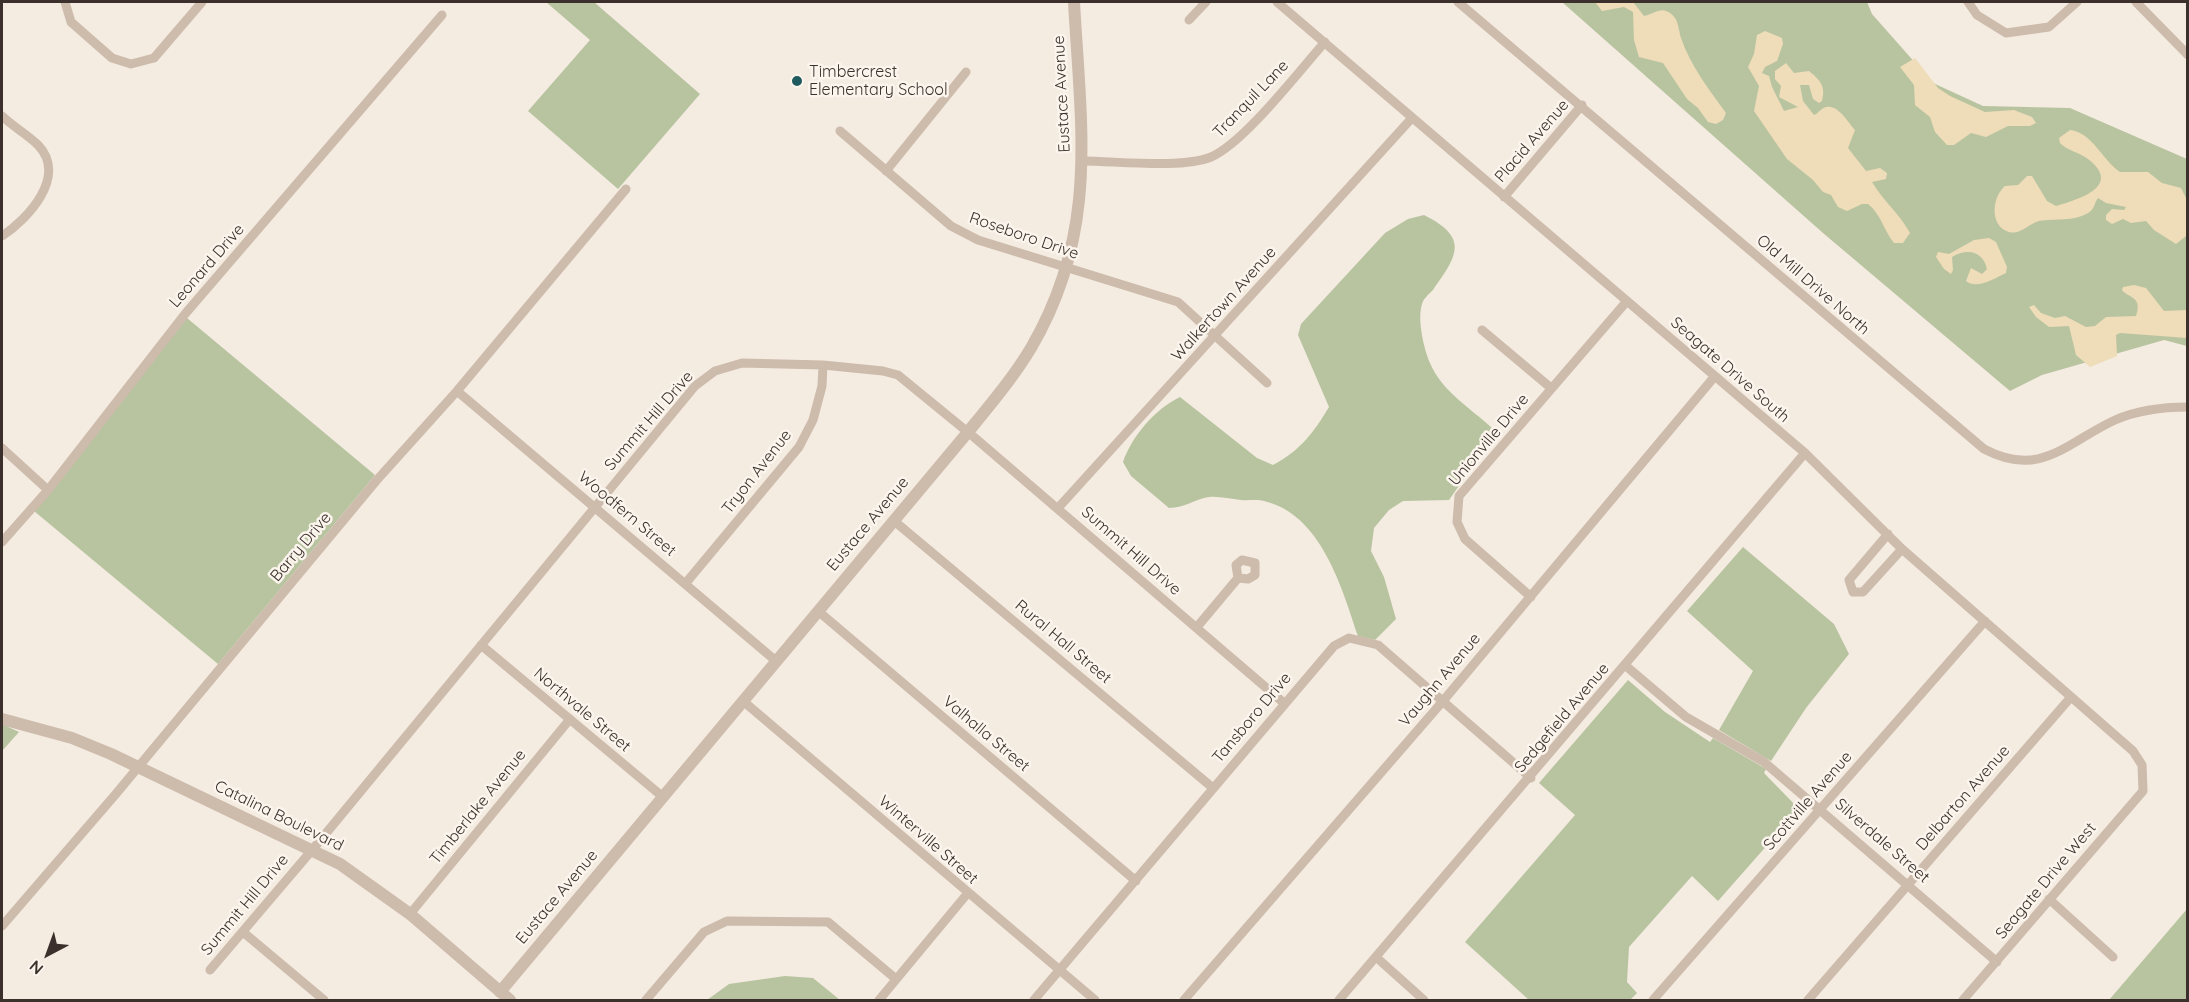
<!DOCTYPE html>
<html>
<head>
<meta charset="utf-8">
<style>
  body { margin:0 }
  #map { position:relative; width:2189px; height:1002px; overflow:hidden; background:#f4ebe1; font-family:Quicksand,sans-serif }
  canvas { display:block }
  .frame { position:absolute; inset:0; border:3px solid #3b302b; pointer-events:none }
  .north { position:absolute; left:18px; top:924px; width:60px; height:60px; -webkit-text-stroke:4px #fbf5ee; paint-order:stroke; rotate:221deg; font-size:16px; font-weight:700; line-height:24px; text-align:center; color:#3b302b }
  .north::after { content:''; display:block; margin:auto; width:21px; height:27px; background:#3b302b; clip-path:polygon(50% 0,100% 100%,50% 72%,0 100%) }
</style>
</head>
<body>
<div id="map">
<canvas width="2189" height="1002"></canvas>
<div class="frame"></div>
<div class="north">N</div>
</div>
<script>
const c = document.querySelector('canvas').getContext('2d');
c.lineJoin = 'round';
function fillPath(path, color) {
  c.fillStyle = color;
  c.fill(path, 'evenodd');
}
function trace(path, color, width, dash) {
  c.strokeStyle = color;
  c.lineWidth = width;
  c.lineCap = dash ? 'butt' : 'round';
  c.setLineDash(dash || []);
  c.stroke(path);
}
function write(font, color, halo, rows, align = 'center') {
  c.font = font + ' Quicksand,sans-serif';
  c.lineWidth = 5;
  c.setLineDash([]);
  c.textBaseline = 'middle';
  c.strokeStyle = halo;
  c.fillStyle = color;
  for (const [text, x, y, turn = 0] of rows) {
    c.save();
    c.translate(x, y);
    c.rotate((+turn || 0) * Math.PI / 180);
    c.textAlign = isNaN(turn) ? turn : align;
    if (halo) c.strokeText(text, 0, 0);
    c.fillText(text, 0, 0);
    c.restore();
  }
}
fillPath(new Path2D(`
  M 546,2 L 594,2 L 700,94 L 618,189 L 528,111 L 590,40 Z
  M 1562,2 L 1867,2 L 1872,14 L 1933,83 L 1983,106 L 2070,108 L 2187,159 L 2187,346 L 2164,340 L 2042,375 L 2010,391 L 1823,233 Z
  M 1424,215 C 1470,238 1457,256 1433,290 C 1429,294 1423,299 1422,304 C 1417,320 1424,349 1430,363 C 1442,392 1471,408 1493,429 L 1494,436 L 1449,500 L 1403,501 L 1389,510 L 1374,528 L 1371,551 L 1384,577 L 1396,619 L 1375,640 L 1358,636 C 1342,588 1321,514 1264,501 C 1257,499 1248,501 1241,500 C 1230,499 1219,496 1209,497 C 1195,499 1185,508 1169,508 L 1131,476 L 1123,462 C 1132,436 1155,409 1180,397 L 1257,458 L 1273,465 C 1300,451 1314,432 1329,407 L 1298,335 L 1301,324 L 1385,233 L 1408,219 Z
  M 187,318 L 375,475 L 218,664 L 34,511 Z
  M 1743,547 L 1834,624 L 1849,654 L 1806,708 L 1771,761 L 1719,730 L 1753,671 L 1687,611 Z
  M 1628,680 L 1665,712 L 1710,742 L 1713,738 L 1761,766 L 1766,769 L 1764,773 L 1799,809 L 1718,901 L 1692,876 L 1629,947 L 1627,982 L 1637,993 L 1630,1000 L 1529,1000 L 1465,942 L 1575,815 L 1539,783 Z
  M 2,724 L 19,732 L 2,751 Z
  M 2187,909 L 2187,1000 L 2109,1000 Z
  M 785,976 L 813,978 L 840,1000 L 707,1000 L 729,984 Z`), '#b8c4a0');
fillPath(new Path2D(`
  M 1595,2 L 1633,2 L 1644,16 C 1651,15 1660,8 1666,11 C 1679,16 1678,28 1681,38 C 1690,65 1710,91 1726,113 L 1723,120 L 1716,124 L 1708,122 L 1698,108 L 1687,99 L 1663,63 L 1639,57 L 1634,40 L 1633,12 L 1624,7 L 1602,11 Z
  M 1765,31 L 1782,38 L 1783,44 L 1777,61 L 1765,67 L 1762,73 L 1769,76 L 1772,87 L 1784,111 L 1798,107 L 1779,97 L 1781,86 L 1775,79 L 1775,71 L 1786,63 L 1794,73 L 1809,71 C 1820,80 1826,86 1822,101 L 1819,103 L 1813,99 L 1809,85 L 1800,85 L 1803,101 L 1814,115 C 1819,113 1820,109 1826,107 C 1838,104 1848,122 1855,130 L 1848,148 L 1866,171 L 1880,168 L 1887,173 L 1886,179 L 1872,182 C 1883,201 1900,214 1910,233 L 1903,243 L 1894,243 C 1884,231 1881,214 1868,204 L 1862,204 L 1847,211 L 1838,207 L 1831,195 L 1823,192 L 1813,180 L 1787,159 L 1754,111 L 1759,86 L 1748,67 L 1754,54 L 1757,35 Z
  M 1915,58 L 1938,88 L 1950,96 L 1985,112 L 2014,110 L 2032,117 L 2036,123 L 2030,126 L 2008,126 L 1986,137 L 1971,133 L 1954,145 L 1947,145 L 1935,132 L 1930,117 L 1915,105 L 1914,85 L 1900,67 Z
  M 2070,130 C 2092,132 2103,161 2120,172 L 2148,172 L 2162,183 L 2181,188 L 2186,198 L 2186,236 L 2176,244 L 2154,230 L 2146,221 L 2131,223 L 2123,219 L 2112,224 L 2106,220 L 2106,215 L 2112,209 L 2124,210 L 2126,207 L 2106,203 L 2098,198 C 2094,203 2095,209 2088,213 C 2073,222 2055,218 2039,221 C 2028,224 2021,235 2009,232 C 1989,226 1992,197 2005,186 L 2018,185 L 2027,176 L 2032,176 L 2047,201 L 2056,206 C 2076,200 2124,187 2088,159 C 2079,152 2068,151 2060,143 L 2059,138 Z
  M 1989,238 L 1996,242 L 2007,267 L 2006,273 C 1995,278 1977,290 1966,281 L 1971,268 L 1982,274 L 1987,269 C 1983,251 1967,248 1952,257 L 1953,270 L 1951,274 L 1944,269 L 1936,257 L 1938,252 L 1949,254 L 1974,240 Z
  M 2134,285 L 2146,288 L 2164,311 L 2187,310 L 2187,338 L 2120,333 L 2116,335 L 2117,356 L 2090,367 L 2076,355 L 2069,326 L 2049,327 L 2036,317 L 2029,307 L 2034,305 L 2041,313 L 2055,318 L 2065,316 L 2086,327 L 2095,326 L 2106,317 L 2136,316 C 2143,296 2128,298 2122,290 L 2123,287 Z`), '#efdcb8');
trace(new Path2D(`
  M 65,2 L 71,22 L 112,58 L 131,64 L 154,58 L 202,2
  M 1277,2 L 1805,453 L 1902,549 L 2133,751 L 2142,765 L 2143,791 L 1963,1000
  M 1458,2 L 1984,449 C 2041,479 2067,442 2115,420 C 2138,410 2163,407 2188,407
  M 1968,2 L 1977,15 L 2006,33 L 2049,27 L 2077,2
  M 2136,2 L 2188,55
  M 1189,20 L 1206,2
  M 2,116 C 12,126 27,134 38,145 C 68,176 28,219 2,236
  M 840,131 L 951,226 L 978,240 L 1178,302 L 1267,383
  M 1083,161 C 1116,161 1182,169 1211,157 C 1244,143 1299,71 1325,42
  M 886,171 L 966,72
  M 1504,197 L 1582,105
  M 1482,330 L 1551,388
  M 457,391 L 776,661
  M 2,448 L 48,490
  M 1058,508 L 1411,119
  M 893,520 L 1213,788
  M 1888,534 L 1849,580 L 1853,592 L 1863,592 L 1902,549
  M 2,542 L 48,490 L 185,314 L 442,15
  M 685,584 L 799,447 L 813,420 L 822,386 L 823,365
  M 1531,597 L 1465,539 L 1457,522 L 1459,496 L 1627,301
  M 818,611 L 1136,881
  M 1197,627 L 1238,578 L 1248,579 L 1255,575 L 1255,563 L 1242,560 L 1236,565 L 1238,578
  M 481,645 L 663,797
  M 1626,666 L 1686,717 L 1764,762 L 1997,962
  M 743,701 L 1095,1000
  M 2049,899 L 2113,957
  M 410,914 L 570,719
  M 2,926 L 115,795 L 376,481 L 457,391 L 626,189
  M 243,932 L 324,1000
  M 1376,957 L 1424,1000
  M 210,970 L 318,843 L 695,386 L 715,371 L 742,363 L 823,365 L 883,371 L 898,375 L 975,438 L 1284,703
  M 646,1000 L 704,932 L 727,921 L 828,922 L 896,979
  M 879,1000 L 967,894
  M 1034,1000 L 1334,646 L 1349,638 L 1378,645 L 1531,778
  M 1184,1000 L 1443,701 L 1715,376
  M 1339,1000 L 1805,453
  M 1653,1000 L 1985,621
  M 1808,1000 L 2071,697`), '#cdbbac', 9);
trace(new Path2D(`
  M 2,719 L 72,738 L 111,754 L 340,864 L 410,914 L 510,1000
  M 500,992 L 968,432 C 990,405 1013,378 1031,348 C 1099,232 1081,129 1074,2`), '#cdbbac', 12);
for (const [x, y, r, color] of [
  [797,81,6,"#1f5a5e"]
]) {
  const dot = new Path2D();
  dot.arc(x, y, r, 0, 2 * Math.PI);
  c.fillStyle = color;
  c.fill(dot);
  trace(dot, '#fbf5ee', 2);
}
write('16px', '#3b302b', '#fbf5ee', [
  ["Timbercrest",809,72],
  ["Elementary School",809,90]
], 'left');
write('16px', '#3b302b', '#fbf5ee', [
  ["Eustace Avenue",1062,94,-93],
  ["Tranquil Lane",1251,99,-46],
  ["Placid Avenue",1532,141,-49],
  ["Roseboro Drive",1024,236,19],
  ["Leonard Drive",207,266,-49],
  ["Old Mill Drive North",1813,285,41],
  ["Walkertown Avenue",1224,304,-48],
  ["Seagate Drive South",1730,370,41],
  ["Summit Hill Drive",649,421,-49],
  ["Unionville Drive",1489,440,-50],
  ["Tryon Avenue",757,472,-52],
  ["Woodfern Street",627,514,40],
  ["Eustace Avenue",868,524,-50],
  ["Barry Drive",301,547,-50],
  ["Summit Hill Drive",1131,551,41],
  ["Rural Hall Street",1063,642,40],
  ["Vaughn Avenue",1440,680,-50],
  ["Northvale Street",582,710,40],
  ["Tansboro Drive",1252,718,-50],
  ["Sedgefield Avenue",1562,718,-50],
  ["Valhalla Street",986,734,40],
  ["Delbarton Avenue",1963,798,-49],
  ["Scottville Avenue",1808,801,-49],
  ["Timberlake Avenue",478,807,-51],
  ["Catalina Boulevard",279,816,26],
  ["Winterville Street",928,840,41],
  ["Silverdale Street",1882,841,41],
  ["Seagate Drive West",2046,881,-50],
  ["Eustace Avenue",557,897,-50],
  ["Summit Hill Drive",245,905,-50]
]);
</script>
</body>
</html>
